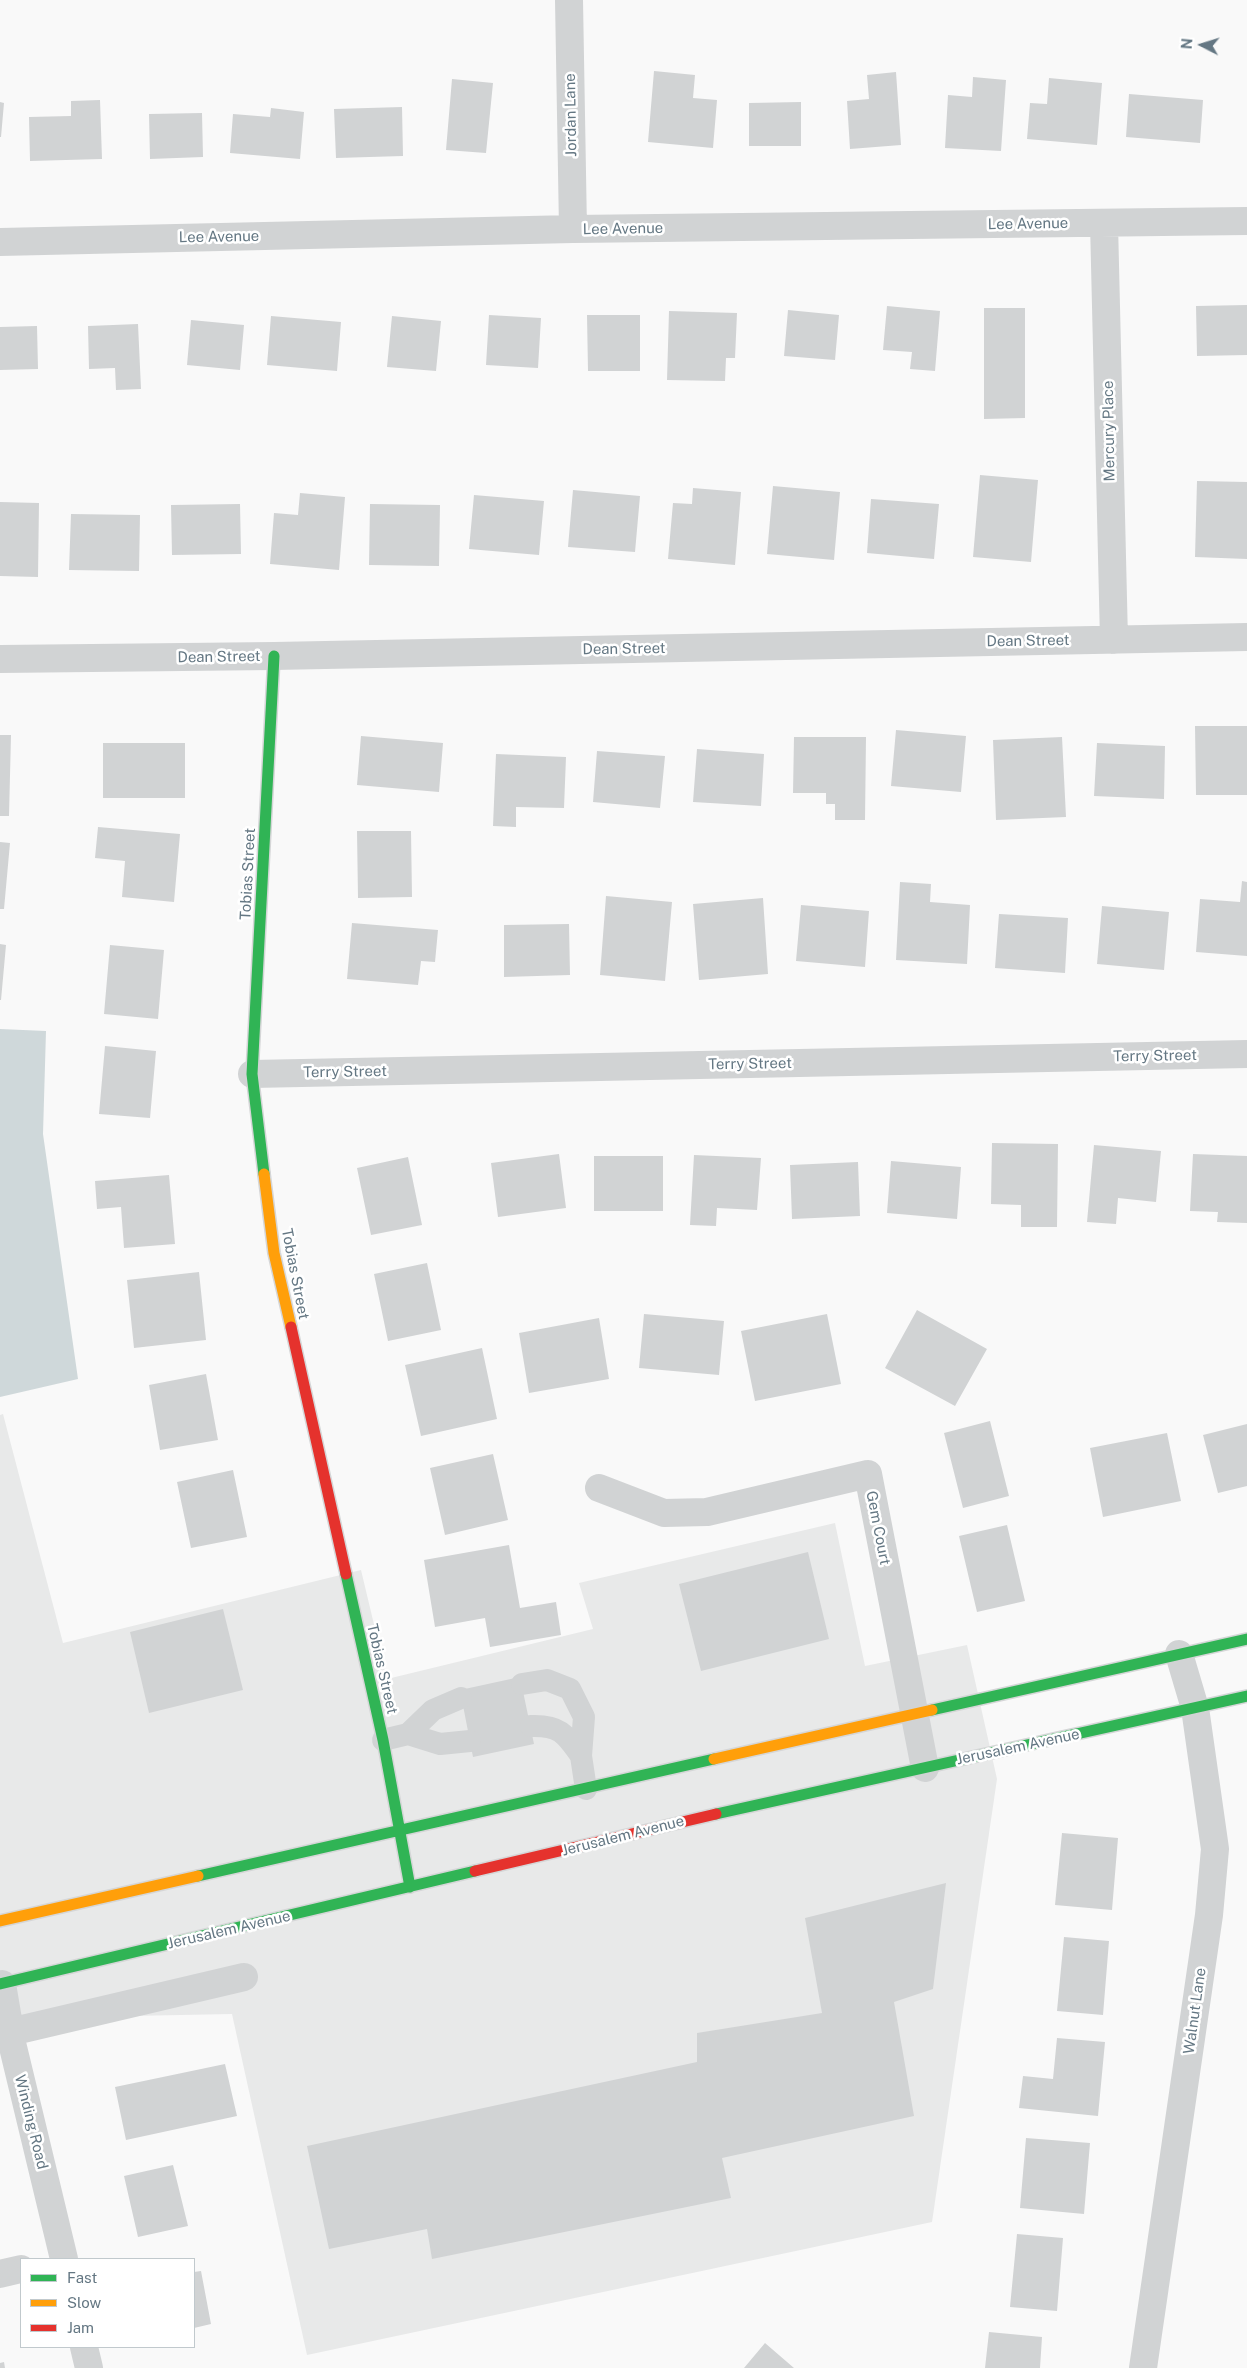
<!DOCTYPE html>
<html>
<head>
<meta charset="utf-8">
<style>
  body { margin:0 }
  #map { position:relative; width:1247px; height:2368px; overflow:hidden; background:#f9f9f9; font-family:"Public Sans",sans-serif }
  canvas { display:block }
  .legend { position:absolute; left:20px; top:2258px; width:175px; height:90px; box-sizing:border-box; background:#fff; border:1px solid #c1c9cd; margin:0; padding:6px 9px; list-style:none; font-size:15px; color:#647783 }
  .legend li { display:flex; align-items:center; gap:10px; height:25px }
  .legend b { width:25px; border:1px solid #c1c9cd }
  .north { position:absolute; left:1177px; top:20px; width:50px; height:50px; -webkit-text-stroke:4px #fff; paint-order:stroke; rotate:275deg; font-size:14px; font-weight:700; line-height:20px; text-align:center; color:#647783 }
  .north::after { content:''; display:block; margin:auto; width:18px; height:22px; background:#647783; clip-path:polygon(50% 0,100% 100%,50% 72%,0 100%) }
</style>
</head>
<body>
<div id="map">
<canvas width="1247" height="2368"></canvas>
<ul class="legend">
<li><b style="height:6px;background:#30b455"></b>Fast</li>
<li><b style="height:6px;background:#ff9f0a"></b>Slow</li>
<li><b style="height:6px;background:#e5322d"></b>Jam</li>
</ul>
<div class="north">N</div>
</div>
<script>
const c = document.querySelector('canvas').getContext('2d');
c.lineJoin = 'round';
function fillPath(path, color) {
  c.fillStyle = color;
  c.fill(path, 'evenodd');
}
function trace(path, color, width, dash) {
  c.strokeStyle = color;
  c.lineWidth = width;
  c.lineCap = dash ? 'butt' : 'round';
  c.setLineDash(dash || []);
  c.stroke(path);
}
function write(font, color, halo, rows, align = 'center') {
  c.font = font + ' "Public Sans",sans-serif';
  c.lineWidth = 5;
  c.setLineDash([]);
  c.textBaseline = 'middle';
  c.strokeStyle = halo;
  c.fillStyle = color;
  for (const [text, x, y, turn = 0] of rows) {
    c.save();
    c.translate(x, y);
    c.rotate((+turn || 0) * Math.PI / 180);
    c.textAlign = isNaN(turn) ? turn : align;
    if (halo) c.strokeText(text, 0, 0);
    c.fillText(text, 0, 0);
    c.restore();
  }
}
fillPath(new Path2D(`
  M 3,1414 L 63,1643 L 361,1570 L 387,1679 L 593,1629 L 579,1583 L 835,1523 L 865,1666 L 967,1645 L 997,1779 L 932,2222 L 307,2355 L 232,2014 L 27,2018 L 0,2022 L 0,1415 Z`), '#e8e9e9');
fillPath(new Path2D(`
  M 0,1029 L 46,1031 L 43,1134 L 78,1379 L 0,1397 Z`), '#cfd8da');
fillPath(new Path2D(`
  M 654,71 L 695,75 L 693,98 L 717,100 L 713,148 L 648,142 Z
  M 896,72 L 901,145 L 850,149 L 847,101 L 869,99 L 867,75 Z
  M 973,77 L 1006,80 L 1001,151 L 945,148 L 948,95 L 972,97 Z
  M 1049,78 L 1102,83 L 1097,145 L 1027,139 L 1030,103 L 1047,104 Z
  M 452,79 L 493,83 L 486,153 L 446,150 Z
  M 1129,94 L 1203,100 L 1200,143 L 1126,137 Z
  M 100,100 L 102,159 L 30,161 L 29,117 L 71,116 L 71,101 Z
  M 0,102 L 4,103 L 1,137 L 0,137 Z
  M 801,102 L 801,146 L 749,146 L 749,103 Z
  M 402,107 L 403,156 L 336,158 L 334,109 Z
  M 271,108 L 304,112 L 300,159 L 230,153 L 233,114 L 270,117 Z
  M 202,113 L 203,157 L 150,159 L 149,114 Z
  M 1247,305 L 1247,355 L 1197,356 L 1196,306 Z
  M 887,306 L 940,311 L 935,371 L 910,369 L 912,352 L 883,350 Z
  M 984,308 L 1025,308 L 1025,418 L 984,419 Z
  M 788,310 L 839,315 L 835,360 L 784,356 Z
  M 669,311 L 737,313 L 735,358 L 726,358 L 725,381 L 667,380 Z
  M 489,315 L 541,318 L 538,368 L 486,365 Z
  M 587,315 L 640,315 L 640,371 L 588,371 Z
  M 271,316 L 341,322 L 337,371 L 267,365 Z
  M 392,316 L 441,321 L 436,371 L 387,367 Z
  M 191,320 L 244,325 L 240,370 L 187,365 Z
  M 138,324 L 141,389 L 116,390 L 115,368 L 89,369 L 88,326 Z
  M 37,326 L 38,369 L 0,370 L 0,327 Z
  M 980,475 L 1038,480 L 1031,562 L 973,557 Z
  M 1197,481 L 1247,482 L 1247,559 L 1195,557 Z
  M 773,486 L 840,492 L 834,560 L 767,554 Z
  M 693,488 L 741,492 L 735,565 L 668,559 L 673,503 L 692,504 Z
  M 573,490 L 640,496 L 635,552 L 568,547 Z
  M 300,493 L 345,497 L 339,570 L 270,564 L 274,513 L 298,515 Z
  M 474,495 L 544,501 L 539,555 L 469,549 Z
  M 871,499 L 939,504 L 934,559 L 867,553 Z
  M 0,502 L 39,503 L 38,577 L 0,576 Z
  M 240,504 L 241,554 L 172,555 L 171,505 Z
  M 370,504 L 440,505 L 439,566 L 369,565 Z
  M 71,514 L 140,515 L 139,571 L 69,570 Z
  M 1195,726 L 1247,726 L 1247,795 L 1196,795 Z
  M 896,730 L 966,736 L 961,792 L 891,786 Z
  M 0,735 L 11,735 L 9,816 L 0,816 Z
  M 361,736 L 443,743 L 439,792 L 357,785 Z
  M 794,737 L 866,737 L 865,820 L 835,820 L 835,804 L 826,804 L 826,793 L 793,793 Z
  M 1062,737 L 1066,817 L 996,820 L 993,740 Z
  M 103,743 L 185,743 L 185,798 L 103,798 Z
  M 1097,743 L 1165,746 L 1164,799 L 1094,796 Z
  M 697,749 L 764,754 L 761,806 L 693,802 Z
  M 597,751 L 665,756 L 660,808 L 593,802 Z
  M 496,754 L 566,757 L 564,808 L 516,807 L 516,827 L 493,826 Z
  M 98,827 L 180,834 L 174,902 L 122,897 L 125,861 L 95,858 Z
  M 357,831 L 411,831 L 412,897 L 358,898 Z
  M 0,842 L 10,843 L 4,909 L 0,909 Z
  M 1242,881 L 1247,882 L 1247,956 L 1196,952 L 1200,899 L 1240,902 Z
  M 900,882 L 931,884 L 930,902 L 970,905 L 967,964 L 896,960 Z
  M 606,896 L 672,902 L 665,981 L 600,975 Z
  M 763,898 L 768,974 L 699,980 L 693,904 Z
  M 801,905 L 869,911 L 865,967 L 796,961 Z
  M 1102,906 L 1169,912 L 1164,970 L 1097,964 Z
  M 999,914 L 1068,918 L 1065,973 L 995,968 Z
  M 352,923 L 438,930 L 435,962 L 421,961 L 418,985 L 347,979 Z
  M 569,924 L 570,975 L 504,977 L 504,925 Z
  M 0,944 L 6,945 L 1,1000 L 0,1000 Z
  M 110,945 L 164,950 L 158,1019 L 104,1014 Z
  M 105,1046 L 156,1051 L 150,1118 L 99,1114 Z
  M 992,1143 L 1058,1144 L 1057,1227 L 1021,1227 L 1021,1205 L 991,1204 Z
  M 1094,1145 L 1161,1151 L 1156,1202 L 1118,1198 L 1116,1224 L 1087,1222 Z
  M 559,1154 L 566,1208 L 498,1217 L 491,1163 Z
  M 1193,1154 L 1247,1156 L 1247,1223 L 1217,1222 L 1218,1212 L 1190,1211 Z
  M 694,1155 L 761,1158 L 757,1210 L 717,1208 L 716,1226 L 690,1225 Z
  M 594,1156 L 663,1156 L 663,1211 L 594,1211 Z
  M 408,1157 L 422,1225 L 371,1235 L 357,1168 Z
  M 891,1161 L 961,1167 L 957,1219 L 887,1213 Z
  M 858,1162 L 860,1216 L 792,1219 L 790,1165 Z
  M 169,1175 L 175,1244 L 124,1248 L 121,1207 L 97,1209 L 95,1181 Z
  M 427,1263 L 441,1330 L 388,1341 L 374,1274 Z
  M 199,1272 L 206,1340 L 134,1348 L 127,1280 Z
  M 917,1310 L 987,1349 L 955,1406 L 885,1368 Z
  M 644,1314 L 724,1321 L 719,1375 L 639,1368 Z
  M 827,1314 L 841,1384 L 755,1401 L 741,1331 Z
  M 599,1318 L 609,1379 L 529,1393 L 519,1333 Z
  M 482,1348 L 497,1419 L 421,1436 L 405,1365 Z
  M 206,1374 L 218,1440 L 160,1450 L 149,1385 Z
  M 990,1421 L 1009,1496 L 963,1508 L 944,1433 Z
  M 1247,1424 L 1247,1486 L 1218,1493 L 1203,1435 Z
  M 1167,1433 L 1181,1501 L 1103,1517 L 1090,1448 Z
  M 493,1454 L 508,1520 L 445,1535 L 430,1468 Z
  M 233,1470 L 247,1537 L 191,1548 L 177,1482 Z
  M 1007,1525 L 1025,1601 L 977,1612 L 959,1536 Z
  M 509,1545 L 520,1608 L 556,1602 L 561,1635 L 490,1647 L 485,1618 L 435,1627 L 424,1560 Z
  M 808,1552 L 829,1639 L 701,1671 L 679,1584 Z
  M 223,1609 L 243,1690 L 149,1713 L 130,1632 Z
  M 520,1677 L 534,1744 L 473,1757 L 460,1690 Z
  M 1062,1833 L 1118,1838 L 1112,1910 L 1055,1905 Z
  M 946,1883 L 933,1989 L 894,2002 L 914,2116 L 722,2158 L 731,2198 L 432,2259 L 427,2229 L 329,2249 L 307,2146 L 697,2062 L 697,2033 L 822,2013 L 805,1918 Z
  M 1064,1937 L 1109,1941 L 1103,2015 L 1057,2011 Z
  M 1057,2038 L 1105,2042 L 1098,2116 L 1019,2108 L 1023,2076 L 1053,2079 Z
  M 225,2064 L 237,2116 L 126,2140 L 115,2087 Z
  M 1026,2138 L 1090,2143 L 1084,2214 L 1020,2208 Z
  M 173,2165 L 188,2226 L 138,2237 L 124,2176 Z
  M 1017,2234 L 1063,2238 L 1057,2311 L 1010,2307 Z
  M 201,2271 L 211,2324 L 194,2328 L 194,2272 Z
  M 989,2332 L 1042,2337 L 1040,2368 L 985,2368 Z
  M 765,2343 L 794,2368 L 744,2368 Z
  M 4,2362 L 5,2368 L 0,2368 L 0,2363 Z`), '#d1d3d4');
const fast = new Path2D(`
  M 264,1174 L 252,1074 L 274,656
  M 346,1574 L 383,1740 L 410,1887
  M 932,1710 L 1247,1639
  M 716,1814 L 1247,1696
  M 198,1876 L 714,1759
  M 0,1984 L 475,1871`);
const slow = new Path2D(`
  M 264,1174 L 274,1253 L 291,1327
  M 714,1759 L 932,1710
  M 0,1921 L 198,1876`);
const jam = new Path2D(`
  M 291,1327 L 346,1574
  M 475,1871 L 716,1814`);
trace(fast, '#d5d6d7', 14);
trace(slow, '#d5d6d7', 14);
trace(jam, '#d5d6d7', 14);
trace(new Path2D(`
  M 522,1684 L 547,1680 L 570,1689 L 584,1717 L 581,1756 L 586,1789
  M 531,1726 C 559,1725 565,1733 581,1756
  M 408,1734 L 433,1710 L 461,1698
  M 383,1740 L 408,1734 L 440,1744 L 470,1741`), '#d1d3d4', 22);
trace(new Path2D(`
  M 569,0 L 573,229
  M 1104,223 L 1114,640
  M 0,242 L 573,229 L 1247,221
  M 0,659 L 274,656 L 1247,637
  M 252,1074 L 1247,1054
  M 599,1488 L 664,1513 L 707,1512 L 868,1474 L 925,1768
  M 2,1984 L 12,2043 L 64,2259
  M 10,2032 L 244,1977
  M 0,2274 L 21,2269
  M 84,2347 L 89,2368
  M 1143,2368 L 1209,1915 L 1215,1849 L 1195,1708 L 1179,1654`), '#d1d3d4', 28);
trace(fast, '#30b455', 11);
trace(slow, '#ff9f0a', 11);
trace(jam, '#e5322d', 11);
write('15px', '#647783', '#fff', [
  ["Jordan Lane",571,115,-91],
  ["Lee Avenue",1028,224,-1],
  ["Lee Avenue",623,229,-1],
  ["Lee Avenue",219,237,-1],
  ["Mercury Place",1109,431,-91],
  ["Dean Street",1028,641,-1],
  ["Dean Street",624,649,-1],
  ["Dean Street",219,657,-1],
  ["Tobias Street",248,874,-87],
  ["Terry Street",1155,1056,-1],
  ["Terry Street",750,1064,-1],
  ["Terry Street",345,1072,-1],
  ["Tobias Street",295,1274,79],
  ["Gem Court",878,1528,79],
  ["Tobias Street",382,1669,77],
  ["Jerusalem Avenue",1018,1747,-12],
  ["Jerusalem Avenue",623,1836,-14],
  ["Jerusalem Avenue",229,1930,-13],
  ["Walnut Lane",1195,2011,-82],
  ["Winding Road",31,2122,76]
]);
</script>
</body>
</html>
